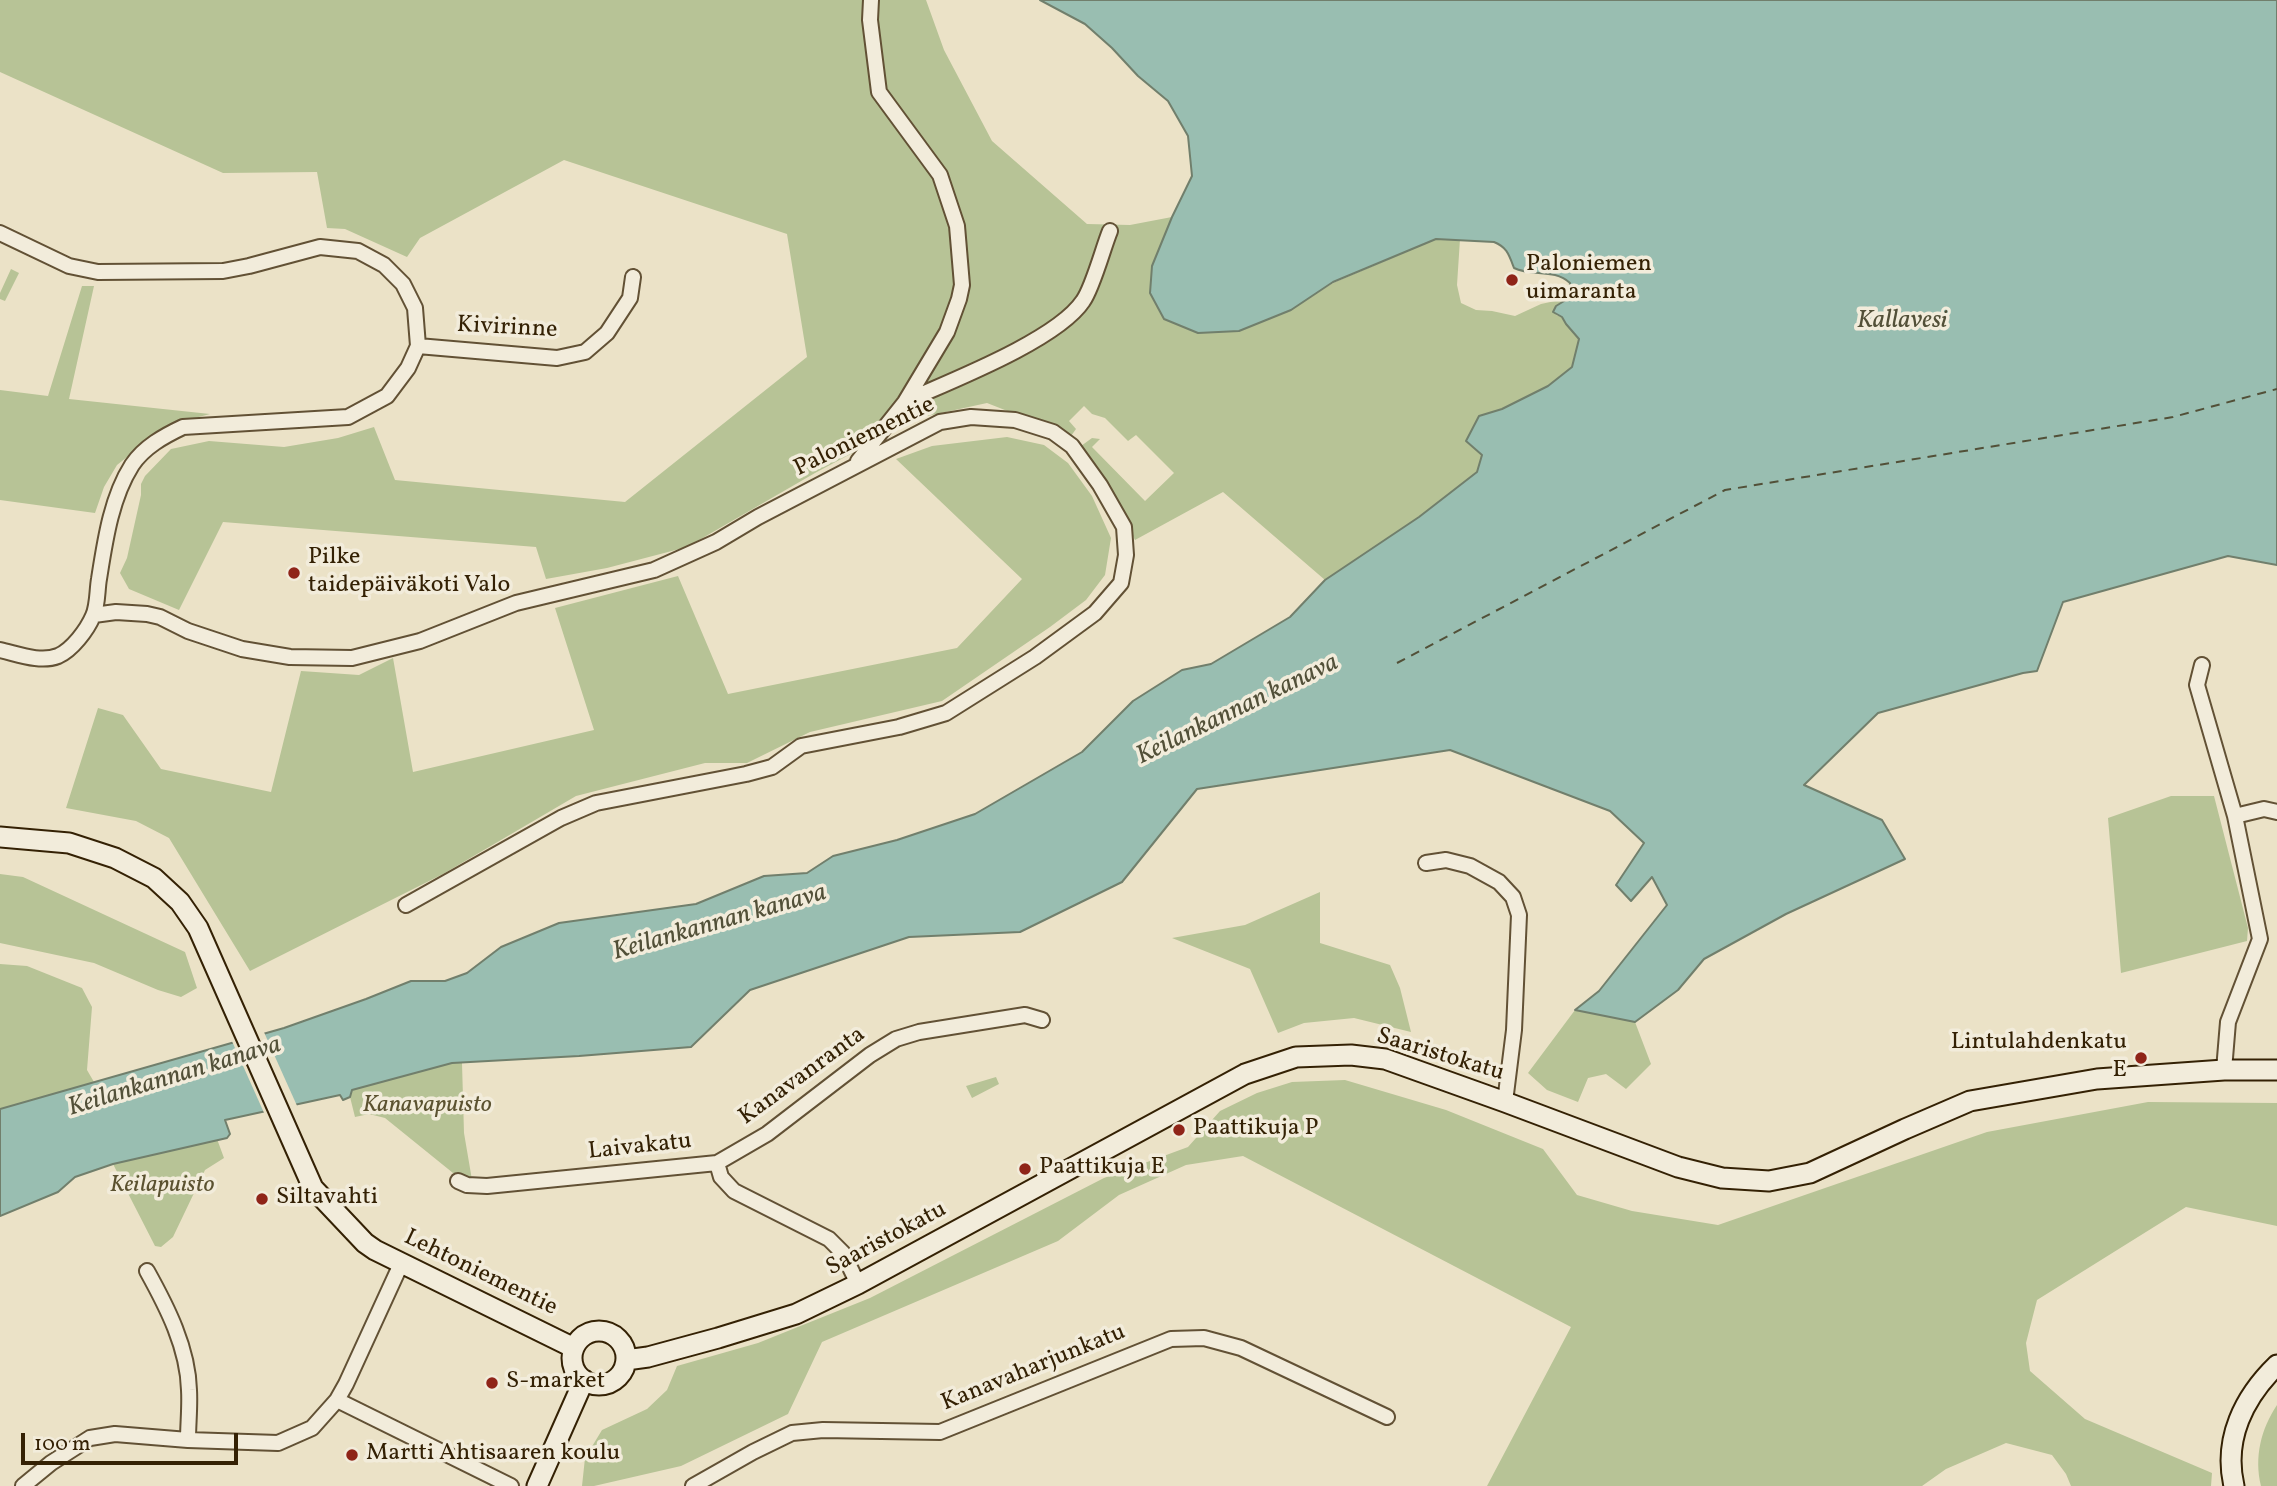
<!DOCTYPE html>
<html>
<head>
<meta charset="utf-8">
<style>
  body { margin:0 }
  #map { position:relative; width:2277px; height:1486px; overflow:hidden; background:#ebe2c7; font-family:Vollkorn,serif }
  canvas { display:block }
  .scale { position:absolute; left:21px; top:1433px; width:217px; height:32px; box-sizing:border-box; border:4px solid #342104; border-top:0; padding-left:9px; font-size:21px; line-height:24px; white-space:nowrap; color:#342104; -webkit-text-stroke:5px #f2ecdb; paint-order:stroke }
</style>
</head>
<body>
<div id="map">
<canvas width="2277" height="1486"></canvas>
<div class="scale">100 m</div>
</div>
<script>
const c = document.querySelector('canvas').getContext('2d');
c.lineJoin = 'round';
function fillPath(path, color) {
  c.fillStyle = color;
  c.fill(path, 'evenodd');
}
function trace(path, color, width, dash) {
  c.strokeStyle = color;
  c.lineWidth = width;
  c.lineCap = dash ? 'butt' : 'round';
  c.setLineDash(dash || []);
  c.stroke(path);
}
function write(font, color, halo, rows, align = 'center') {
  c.font = font + ' Vollkorn,serif';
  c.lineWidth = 7;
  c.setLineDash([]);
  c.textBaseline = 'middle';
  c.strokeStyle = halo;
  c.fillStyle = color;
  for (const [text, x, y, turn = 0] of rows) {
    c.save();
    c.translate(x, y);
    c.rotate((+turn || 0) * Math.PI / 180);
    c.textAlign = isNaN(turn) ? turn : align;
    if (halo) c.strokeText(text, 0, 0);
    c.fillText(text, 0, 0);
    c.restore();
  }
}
fillPath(new Path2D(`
  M 0,0 L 926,0 L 944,50 L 992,141 L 1087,224 L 1130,225 L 1172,217 L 1152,267 L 1291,310 L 1333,283 L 1436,239 L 1460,239 L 1457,285 L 1461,303 L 1476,310 L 1492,311 L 1515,316 L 1541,304 L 1569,298 L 1554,308 L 1556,315 L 1562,317 L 1566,324 L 1580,340 L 1573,367 L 1548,386 L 1502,409 L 1479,416 L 1483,455 L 1477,472 L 1419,517 L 1325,580 L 1223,492 L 1135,540 L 1113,497 L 1081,446 L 1092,438 L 1100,439 L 1092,447 L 1145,501 L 1174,473 L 1136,435 L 1128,441 L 1105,418 L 1092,414 L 1084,406 L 1069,421 L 1076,429 L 1071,436 L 987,403 L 918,418 L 815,473 L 687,547 L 607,568 L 546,579 L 536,547 L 223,522 L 179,610 L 129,589 L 120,573 L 127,558 L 141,495 L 141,484 L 145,476 L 171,449 L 209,441 L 284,447 L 338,438 L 374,427 L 395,480 L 625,502 L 807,357 L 787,234 L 564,160 L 420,238 L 407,257 L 345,229 L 327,228 L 317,172 L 223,173 L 0,72 Z
  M 11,269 L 19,273 L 5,301 L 0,299 L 0,293 Z
  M 82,286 L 94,286 L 69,399 L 210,414 L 176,423 L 152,437 L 117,465 L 104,487 L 95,513 L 0,500 L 0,390 L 48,396 Z
  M 1007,437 L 1044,445 L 1068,463 L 1092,496 L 1111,538 L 1105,575 L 1086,600 L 1050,627 L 942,701 L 810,732 L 747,763 L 705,763 L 576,796 L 443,874 L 250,971 L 169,838 L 136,821 L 66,808 L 98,708 L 123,715 L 161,769 L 271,792 L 301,671 L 359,675 L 393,658 L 413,772 L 594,730 L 555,608 L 678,576 L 728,694 L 957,648 L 1022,579 L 896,459 L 932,446 Z
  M 2171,796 L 2214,796 L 2248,928 L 2247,941 L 2121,973 L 2108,818 Z
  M 0,874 L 23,877 L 185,952 L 197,988 L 181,997 L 158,990 L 94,963 L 0,943 Z
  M 1320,892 L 1320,943 L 1390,965 L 1400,988 L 1411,1032 L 1354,1018 L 1304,1023 L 1278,1033 L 1250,969 L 1172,938 L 1245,925 Z
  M 0,964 L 27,966 L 82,988 L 92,1007 L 87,1070 L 94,1082 L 0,1109 Z
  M 1575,1010 L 1635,1022 L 1651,1064 L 1626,1089 L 1606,1074 L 1588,1078 L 1578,1102 L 1547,1090 L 1528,1073 Z
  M 452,1063 L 462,1063 L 464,1133 L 472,1180 L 453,1173 L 385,1118 L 369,1114 L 355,1117 L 350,1097 L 352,1090 Z
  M 996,1077 L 999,1084 L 972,1098 L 966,1086 Z
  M 1345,1080 L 1446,1110 L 1543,1149 L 1577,1195 L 1632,1211 L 1718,1225 L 1987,1132 L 2148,1102 L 2277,1103 L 2277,1226 L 2186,1207 L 2037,1300 L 2026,1343 L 2030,1371 L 2085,1419 L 2212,1473 L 2211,1486 L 2071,1486 L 2066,1474 L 2052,1455 L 2006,1443 L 1946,1469 L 1922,1486 L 1487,1486 L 1571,1327 L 1243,1156 L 1186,1165 L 1119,1195 L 1058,1241 L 822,1342 L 788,1414 L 681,1466 L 594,1486 L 582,1486 L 585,1458 L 602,1430 L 647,1409 L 667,1390 L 677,1366 L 758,1343 L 870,1298 L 1104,1178 L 1188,1147 L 1220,1111 L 1257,1093 L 1292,1082 Z
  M 217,1139 L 224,1158 L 205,1170 L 173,1237 L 161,1247 L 155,1246 L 113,1164 Z
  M 2277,1405 L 2277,1486 L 2261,1486 C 2254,1457 2261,1429 2277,1405 Z`), '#b7c396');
const water = new Path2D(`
  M 1040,0 L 2277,0 L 2277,565 L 2228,556 L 2063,602 L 2037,671 L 2023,673 L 1878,713 L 1804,785 L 1882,820 L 1905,859 L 1786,914 L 1704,959 L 1678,990 L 1635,1022 L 1575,1010 L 1599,991 L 1667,905 L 1652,877 L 1631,901 L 1616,885 L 1644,843 L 1610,811 L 1450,750 L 1197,789 L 1122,882 L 1020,932 L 909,937 L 750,990 L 691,1047 L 579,1056 L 452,1063 L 352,1090 L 350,1097 L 343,1100 L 340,1095 L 225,1120 L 230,1134 L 227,1138 L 113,1164 L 75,1177 L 58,1192 L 0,1216 L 0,1109 L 284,1028 L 366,999 L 411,981 L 445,981 L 467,973 L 501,947 L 559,923 L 696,904 L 764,876 L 807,873 L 833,856 L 897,840 L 975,814 L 1082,752 L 1133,701 L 1182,670 L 1211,664 L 1290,617 L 1325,580 L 1419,517 L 1477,472 L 1482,455 L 1466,441 L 1479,416 L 1502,409 L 1548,386 L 1572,367 L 1579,339 L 1566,324 L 1562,317 L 1553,312 L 1556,306 L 1569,298 L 1570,283 C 1554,268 1532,277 1514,268 C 1509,255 1507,247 1494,242 L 1436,239 L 1333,282 L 1291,310 L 1239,331 L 1198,333 L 1164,319 L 1150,293 L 1152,266 L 1172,217 L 1192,176 L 1188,136 L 1168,101 L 1138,76 L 1112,48 L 1085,24 Z`);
fillPath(water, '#99beb1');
trace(water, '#717f6c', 2);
fillPath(new Path2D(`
  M 263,1030 L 298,1108 L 265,1115 L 231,1039 Z`), '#ebe2c7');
trace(new Path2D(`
  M 1397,663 L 1725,490 L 2173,417 L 2277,389`), '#525038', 2, [9, 7]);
const street = new Path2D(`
  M 0,233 L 69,266 L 98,272 L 223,271 L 249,266 L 320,247 L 358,251 L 384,265 L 403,284 L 415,308 L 418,346 L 408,368 L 387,396 L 348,417 L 183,427 C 164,436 144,447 132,465 C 111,498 105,541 99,579 C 97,590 98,605 93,616 C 87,630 72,650 58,656 C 40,663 18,654 0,650
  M 418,346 L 557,358 L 585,352 L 607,333 L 630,298 L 633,277
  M 906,401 C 951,381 1057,340 1083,301 C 1093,287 1103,248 1110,231
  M 858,461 L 905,402 L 947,332 L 959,299 L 962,285 L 957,226 L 940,175 L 879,92 L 870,20 L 871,0
  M 94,615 L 116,612 L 147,614 L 160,617 L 188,631 L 242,649 L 290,657 L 352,658 L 420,641 L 516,603 L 654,570 L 716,542 L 758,517 L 940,422 L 971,417 L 1015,420 L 1053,432 L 1072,446 L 1100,485 L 1124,527 L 1126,555 L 1121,583 L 1095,613 L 1035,657 L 946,713 L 899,727 L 801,746 L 772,767 L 746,774 L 596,803 L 561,818 L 406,905
  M 2202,665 L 2197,685 L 2235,816 L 2260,939 L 2228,1022 L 2224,1070
  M 2235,816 L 2264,809 L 2277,812
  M 1426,863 L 1446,860 L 1470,866 L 1499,882 L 1513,897 L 1519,915 L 1514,1030 L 1505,1102
  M 717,1163 L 767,1134 L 870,1055 L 896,1039 L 919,1032 L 1025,1015 L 1042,1020
  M 458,1181 L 467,1185 L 487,1186 L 717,1163 L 721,1177 L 734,1191 L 829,1239 L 843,1253 L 858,1284
  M 147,1271 C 167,1307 188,1348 189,1390 C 190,1407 188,1424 188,1440
  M 337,1400 L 511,1486
  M 23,1486 L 51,1463 L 90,1438 L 115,1434 L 188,1440 L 278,1443 L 312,1428 L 337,1400 L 346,1384 L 401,1264
  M 693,1486 L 753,1452 L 792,1433 L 823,1430 L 940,1432 L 1171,1339 L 1204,1338 L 1241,1348 L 1387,1417`);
const secondary = new Path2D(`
  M 0,837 L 69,843 L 115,858 L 154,878 L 180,902 L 198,928 L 313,1188 L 365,1243 L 375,1250 L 574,1348
  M572 1358a27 27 0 1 1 54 0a27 27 0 1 1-54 0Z
  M 626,1360 L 648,1357 L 718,1338 L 796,1314 L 858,1284 L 1245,1074 L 1296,1057 L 1351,1055 L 1385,1059 L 1505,1102 L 1678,1167 L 1722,1178 L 1769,1181 L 1810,1173 L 1905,1129 L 1970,1101 L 2097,1079 L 2224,1070 L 2277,1070
  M 537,1486 L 584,1380
  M 2234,1486 C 2223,1439 2244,1397 2277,1365`);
trace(street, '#625135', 18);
trace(secondary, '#342104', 23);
trace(street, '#f2ecdb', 14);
trace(secondary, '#f2ecdb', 19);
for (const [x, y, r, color] of [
  [1512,280,7,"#8f2418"],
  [294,573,7,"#8f2418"],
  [2141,1058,7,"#8f2418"],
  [1179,1130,7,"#8f2418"],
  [1025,1169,7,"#8f2418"],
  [262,1199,7,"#8f2418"],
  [492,1383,7,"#8f2418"],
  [352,1455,7,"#8f2418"]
]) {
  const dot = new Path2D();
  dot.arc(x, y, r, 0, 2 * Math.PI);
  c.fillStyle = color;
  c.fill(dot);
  trace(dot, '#f2ecdb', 2.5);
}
write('24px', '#342104', '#f2ecdb', [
  ["Paloniemen",1526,266],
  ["uimaranta",1526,294],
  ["Pilke",308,559],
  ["taidepäiväkoti Valo",308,587],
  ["Lintulahdenkatu",2127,1044,"right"],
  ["E",2127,1072,"right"],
  ["Paattikuja P",1193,1130],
  ["Paattikuja E",1039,1169],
  ["Siltavahti",276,1199],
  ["S-market",506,1383],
  ["Martti Ahtisaaren koulu",366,1455]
], 'left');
write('24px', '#342104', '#f2ecdb', [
  ["Kivirinne",507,329,3],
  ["Paloniementie",865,438,-26],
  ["Saaristokatu",1440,1056,17],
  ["Kanavanranta",803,1077,-36],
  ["Laivakatu",640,1148,-6],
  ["Saaristokatu",887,1240,-28],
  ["Lehtoniementie",480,1274,26],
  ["Kanavaharjunkatu",1034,1369,-22]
]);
write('italic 24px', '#5b5230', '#f2ecdb', [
  ["Kanavapuisto",427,1107],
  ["Keilapuisto",162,1187]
]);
write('italic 26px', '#525038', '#f2ecdb', [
  ["Kallavesi",1902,322],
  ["Keilankannan kanava",1238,711,-26],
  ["Keilankannan kanava",720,924,-16],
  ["Keilankannan kanava",175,1078,-17]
]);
</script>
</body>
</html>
